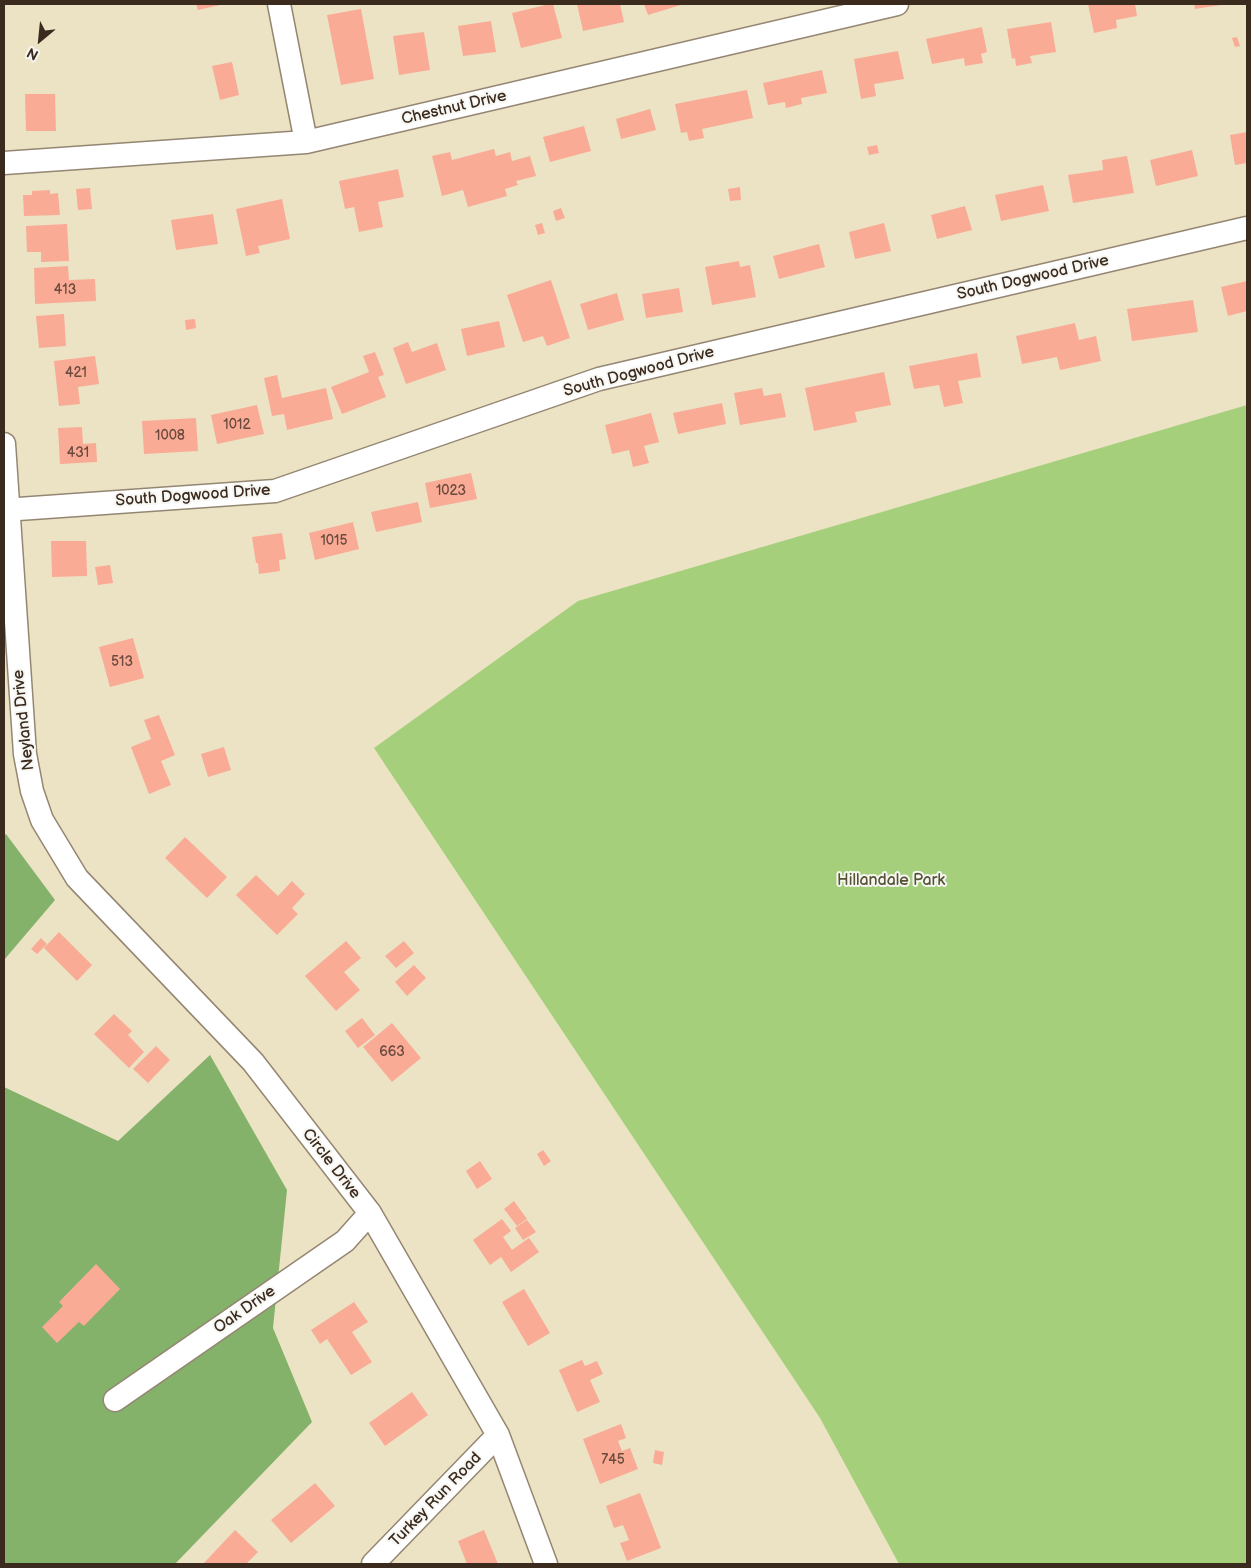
<!DOCTYPE html>
<html>
<head>
<meta charset="utf-8">
<style>
  body { margin:0 }
  #map { position:relative; width:1251px; height:1568px; overflow:hidden; background:#ece3c5; font-family:"Balsamiq Sans",sans-serif }
  canvas { display:block }
  .frame { position:absolute; inset:0; border:5px solid #3b2a1e; pointer-events:none }
  .north { position:absolute; left:15px; top:15px; width:50px; height:50px; -webkit-text-stroke:4px #f6f6f2; paint-order:stroke; rotate:208deg; font-size:14px; font-weight:700; line-height:20px; text-align:center; color:#3b2a1e }
  .north::after { content:''; display:block; margin:auto; width:18px; height:22px; background:#3b2a1e; clip-path:polygon(50% 0,100% 100%,50% 72%,0 100%) }
</style>
</head>
<body>
<div id="map">
<canvas width="1251" height="1568"></canvas>
<div class="frame"></div>
<div class="north">N</div>
</div>
<script>
const c = document.querySelector('canvas').getContext('2d');
c.lineJoin = 'round';
function fillPath(path, color) {
  c.fillStyle = color;
  c.fill(path, 'evenodd');
}
function trace(path, color, width, dash) {
  c.strokeStyle = color;
  c.lineWidth = width;
  c.lineCap = dash ? 'butt' : 'round';
  c.setLineDash(dash || []);
  c.stroke(path);
}
function write(font, color, halo, rows, align = 'center') {
  c.font = font + ' "Balsamiq Sans",sans-serif';
  c.lineWidth = 4;
  c.setLineDash([]);
  c.textBaseline = 'middle';
  c.strokeStyle = halo;
  c.fillStyle = color;
  for (const [text, x, y, turn = 0] of rows) {
    c.save();
    c.translate(x, y);
    c.rotate((+turn || 0) * Math.PI / 180);
    c.textAlign = isNaN(turn) ? turn : align;
    if (halo) c.strokeText(text, 0, 0);
    c.fillText(text, 0, 0);
    c.restore();
  }
}
fillPath(new Path2D(`
  M 1247,405 L 1247,1564 L 899,1564 L 820,1418 L 374,748 L 578,601 Z`), '#a5cf7b');
fillPath(new Path2D(`
  M 6,834 L 55,900 L 4,960 L 4,835 Z
  M 210,1055 L 287,1190 L 273,1328 L 312,1422 L 175,1564 L 4,1564 L 4,1087 L 118,1141 Z`), '#84b26b');
fillPath(new Path2D(`
  M 196,4 L 220,4 L 220,5 L 198,10 Z
  M 550,4 L 553,4 L 562,38 L 521,48 L 512,13 Z
  M 577,4 L 620,4 L 624,22 L 583,31 Z
  M 644,4 L 684,4 L 648,15 Z
  M 1088,4 L 1135,4 L 1137,16 L 1116,20 L 1117,28 L 1094,33 Z
  M 1194,4 L 1221,4 L 1221,5 L 1195,9 Z
  M 361,9 L 374,79 L 341,85 L 327,15 Z
  M 491,21 L 496,52 L 463,56 L 458,26 Z
  M 1051,22 L 1056,52 L 1030,56 L 1032,63 L 1016,66 L 1015,58 L 1012,59 L 1007,29 Z
  M 982,27 L 987,52 L 981,54 L 983,63 L 965,66 L 964,58 L 932,64 L 926,39 Z
  M 424,32 L 430,70 L 399,75 L 393,36 Z
  M 1237,37 L 1240,46 L 1235,47 L 1232,38 Z
  M 898,51 L 904,79 L 874,84 L 876,96 L 861,99 L 854,59 Z
  M 232,62 L 239,95 L 220,100 L 212,66 Z
  M 822,70 L 827,93 L 801,98 L 802,104 L 786,108 L 785,102 L 768,105 L 763,83 Z
  M 747,90 L 753,118 L 702,129 L 704,138 L 689,141 L 687,132 L 681,133 L 675,104 Z
  M 25,94 L 55,94 L 56,131 L 26,131 Z
  M 650,109 L 656,130 L 621,139 L 616,119 Z
  M 584,126 L 591,151 L 550,162 L 543,137 Z
  M 1247,132 L 1247,163 L 1235,165 L 1230,135 Z
  M 877,145 L 879,153 L 869,155 L 867,147 Z
  M 494,149 L 496,156 L 510,152 L 512,161 L 530,156 L 536,176 L 516,181 L 518,185 L 505,189 L 507,196 L 468,207 L 463,190 L 442,196 L 432,156 L 450,152 L 452,160 Z
  M 1192,150 L 1198,176 L 1156,186 L 1150,160 Z
  M 1127,156 L 1134,193 L 1073,203 L 1068,175 L 1103,170 L 1102,160 Z
  M 398,169 L 404,197 L 378,202 L 383,227 L 359,232 L 354,207 L 345,209 L 339,181 Z
  M 1043,185 L 1049,211 L 1001,221 L 995,195 Z
  M 740,187 L 741,200 L 730,201 L 728,189 Z
  M 90,188 L 92,209 L 78,210 L 76,189 Z
  M 50,190 L 50,194 L 58,193 L 60,215 L 24,216 L 23,195 L 32,195 L 32,191 Z
  M 282,199 L 290,239 L 258,246 L 260,253 L 246,256 L 236,209 Z
  M 965,206 L 972,230 L 937,239 L 931,215 Z
  M 561,208 L 565,218 L 556,221 L 553,211 Z
  M 213,214 L 218,244 L 176,250 L 171,220 Z
  M 542,223 L 545,233 L 538,235 L 535,225 Z
  M 884,223 L 891,251 L 855,259 L 849,232 Z
  M 67,224 L 69,261 L 41,262 L 41,252 L 27,252 L 26,226 Z
  M 819,244 L 825,267 L 779,279 L 773,256 Z
  M 739,261 L 740,267 L 750,265 L 756,297 L 712,305 L 705,267 Z
  M 68,266 L 69,280 L 95,279 L 96,301 L 35,304 L 34,268 Z
  M 551,280 L 570,338 L 547,346 L 543,336 L 523,342 L 507,295 Z
  M 1247,281 L 1247,311 L 1228,316 L 1221,287 Z
  M 679,288 L 683,312 L 646,318 L 642,294 Z
  M 617,293 L 624,320 L 588,330 L 580,304 Z
  M 1193,300 L 1198,332 L 1132,341 L 1127,309 Z
  M 64,314 L 66,346 L 39,348 L 36,316 Z
  M 195,319 L 196,328 L 186,330 L 185,320 Z
  M 499,321 L 505,347 L 467,356 L 461,329 Z
  M 1075,323 L 1079,340 L 1096,336 L 1101,361 L 1060,370 L 1057,357 L 1022,364 L 1016,336 Z
  M 408,342 L 412,352 L 437,343 L 446,370 L 406,384 L 393,348 Z
  M 375,352 L 384,375 L 378,377 L 386,397 L 342,414 L 331,387 L 369,372 L 363,356 Z
  M 977,353 L 981,377 L 958,381 L 963,403 L 944,407 L 939,385 L 914,389 L 909,366 Z
  M 95,356 L 99,384 L 78,387 L 80,404 L 59,406 L 54,361 Z
  M 884,372 L 891,405 L 855,412 L 857,422 L 814,431 L 805,388 Z
  M 277,375 L 282,398 L 326,388 L 333,419 L 287,430 L 284,414 L 272,416 L 264,378 Z
  M 762,388 L 764,396 L 781,393 L 786,417 L 740,425 L 734,393 Z
  M 722,403 L 726,424 L 678,434 L 673,413 Z
  M 257,405 L 264,434 L 217,444 L 211,415 Z
  M 651,413 L 659,442 L 644,446 L 649,463 L 633,467 L 629,450 L 612,454 L 605,425 Z
  M 196,418 L 198,451 L 144,454 L 142,421 Z
  M 82,427 L 83,444 L 96,443 L 97,462 L 60,464 L 58,428 Z
  M 471,473 L 477,499 L 430,508 L 425,483 Z
  M 418,502 L 422,522 L 376,532 L 371,512 Z
  M 353,522 L 359,549 L 315,560 L 309,533 Z
  M 282,533 L 286,559 L 279,560 L 280,571 L 259,574 L 258,563 L 256,563 L 252,537 Z
  M 51,541 L 86,541 L 87,576 L 52,577 Z
  M 110,565 L 113,583 L 98,585 L 95,567 Z
  M 133,638 L 144,678 L 110,687 L 99,647 Z
  M 159,715 L 175,755 L 161,761 L 171,785 L 149,794 L 131,747 L 151,739 L 144,720 Z
  M 224,747 L 231,770 L 208,777 L 201,754 Z
  M 185,837 L 227,877 L 207,898 L 165,858 Z
  M 256,875 L 278,896 L 292,881 L 305,894 L 292,908 L 298,914 L 277,935 L 236,895 Z
  M 59,932 L 92,965 L 77,981 L 44,948 Z
  M 41,938 L 47,944 L 37,954 L 31,949 Z
  M 346,941 L 361,958 L 344,972 L 360,990 L 336,1011 L 305,976 Z
  M 404,941 L 414,953 L 396,968 L 385,956 Z
  M 414,965 L 426,978 L 407,996 L 395,982 Z
  M 114,1014 L 132,1031 L 128,1035 L 144,1052 L 129,1068 L 94,1034 Z
  M 362,1018 L 375,1035 L 358,1048 L 345,1031 Z
  M 392,1023 L 421,1058 L 392,1082 L 363,1047 Z
  M 156,1046 L 170,1060 L 148,1083 L 133,1069 Z
  M 543,1150 L 551,1161 L 544,1166 L 537,1154 Z
  M 480,1161 L 492,1179 L 477,1189 L 466,1171 Z
  M 514,1201 L 527,1219 L 517,1226 L 504,1209 Z
  M 502,1219 L 511,1231 L 503,1237 L 512,1250 L 529,1238 L 539,1252 L 511,1272 L 501,1257 L 490,1265 L 473,1240 Z
  M 527,1220 L 536,1232 L 523,1240 L 515,1228 Z
  M 96,1264 L 120,1289 L 84,1326 L 79,1322 L 57,1343 L 42,1327 L 63,1306 L 59,1302 Z
  M 524,1289 L 550,1333 L 528,1346 L 502,1302 Z
  M 354,1302 L 368,1322 L 352,1332 L 372,1362 L 351,1375 L 327,1339 L 320,1344 L 311,1330 Z
  M 582,1360 L 585,1366 L 597,1361 L 603,1374 L 590,1380 L 600,1402 L 577,1412 L 559,1370 Z
  M 412,1392 L 428,1415 L 385,1446 L 369,1423 Z
  M 621,1424 L 626,1438 L 618,1441 L 622,1451 L 630,1448 L 638,1469 L 600,1484 L 583,1439 Z
  M 655,1450 L 664,1452 L 662,1465 L 653,1463 Z
  M 315,1483 L 335,1506 L 291,1543 L 271,1520 Z
  M 640,1493 L 661,1548 L 627,1561 L 620,1543 L 629,1540 L 623,1525 L 614,1528 L 606,1506 Z
  M 235,1530 L 258,1552 L 246,1564 L 203,1564 Z
  M 484,1530 L 498,1564 L 467,1564 L 458,1541 Z`), '#f9ab96');
const minor = new Path2D(`
  M 279,4 L 306,142
  M 4,163 L 306,142 L 897,4
  M 4,444 L 25,754 L 32,791 L 42,820 L 77,878 L 253,1062 L 370,1213 L 498,1435 L 546,1564
  M 4,510 L 275,491 L 599,379 L 1247,228
  M 115,1400 L 345,1241 L 370,1213
  M 373,1564 L 498,1435`);
trace(minor, '#948672', 25);
trace(minor, '#fff', 22);
write('14px', '#6a4a3c', null, [
  ["413",65,290],
  ["421",76,373],
  ["1012",237,425],
  ["1008",170,436],
  ["431",78,453],
  ["1023",451,491],
  ["1015",334,541],
  ["513",122,662],
  ["663",392,1052],
  ["745",613,1460]
]);
write('16px', '#3b2a1e', '#f6f6f2', [
  ["Chestnut Drive",454,108,-13],
  ["South Dogwood Drive",1033,278,-13],
  ["South Dogwood Drive",639,372,-15],
  ["South Dogwood Drive",193,496,-4],
  ["Neyland Drive",24,720,-96],
  ["Circle Drive",331,1164,52],
  ["Oak Drive",245,1310,-35],
  ["Turkey Run Road",436,1500,-46]
]);
write('16px', '#565335', '#f6f6f2', [
  ["Hillandale Park",891,881]
]);
</script>
</body>
</html>
